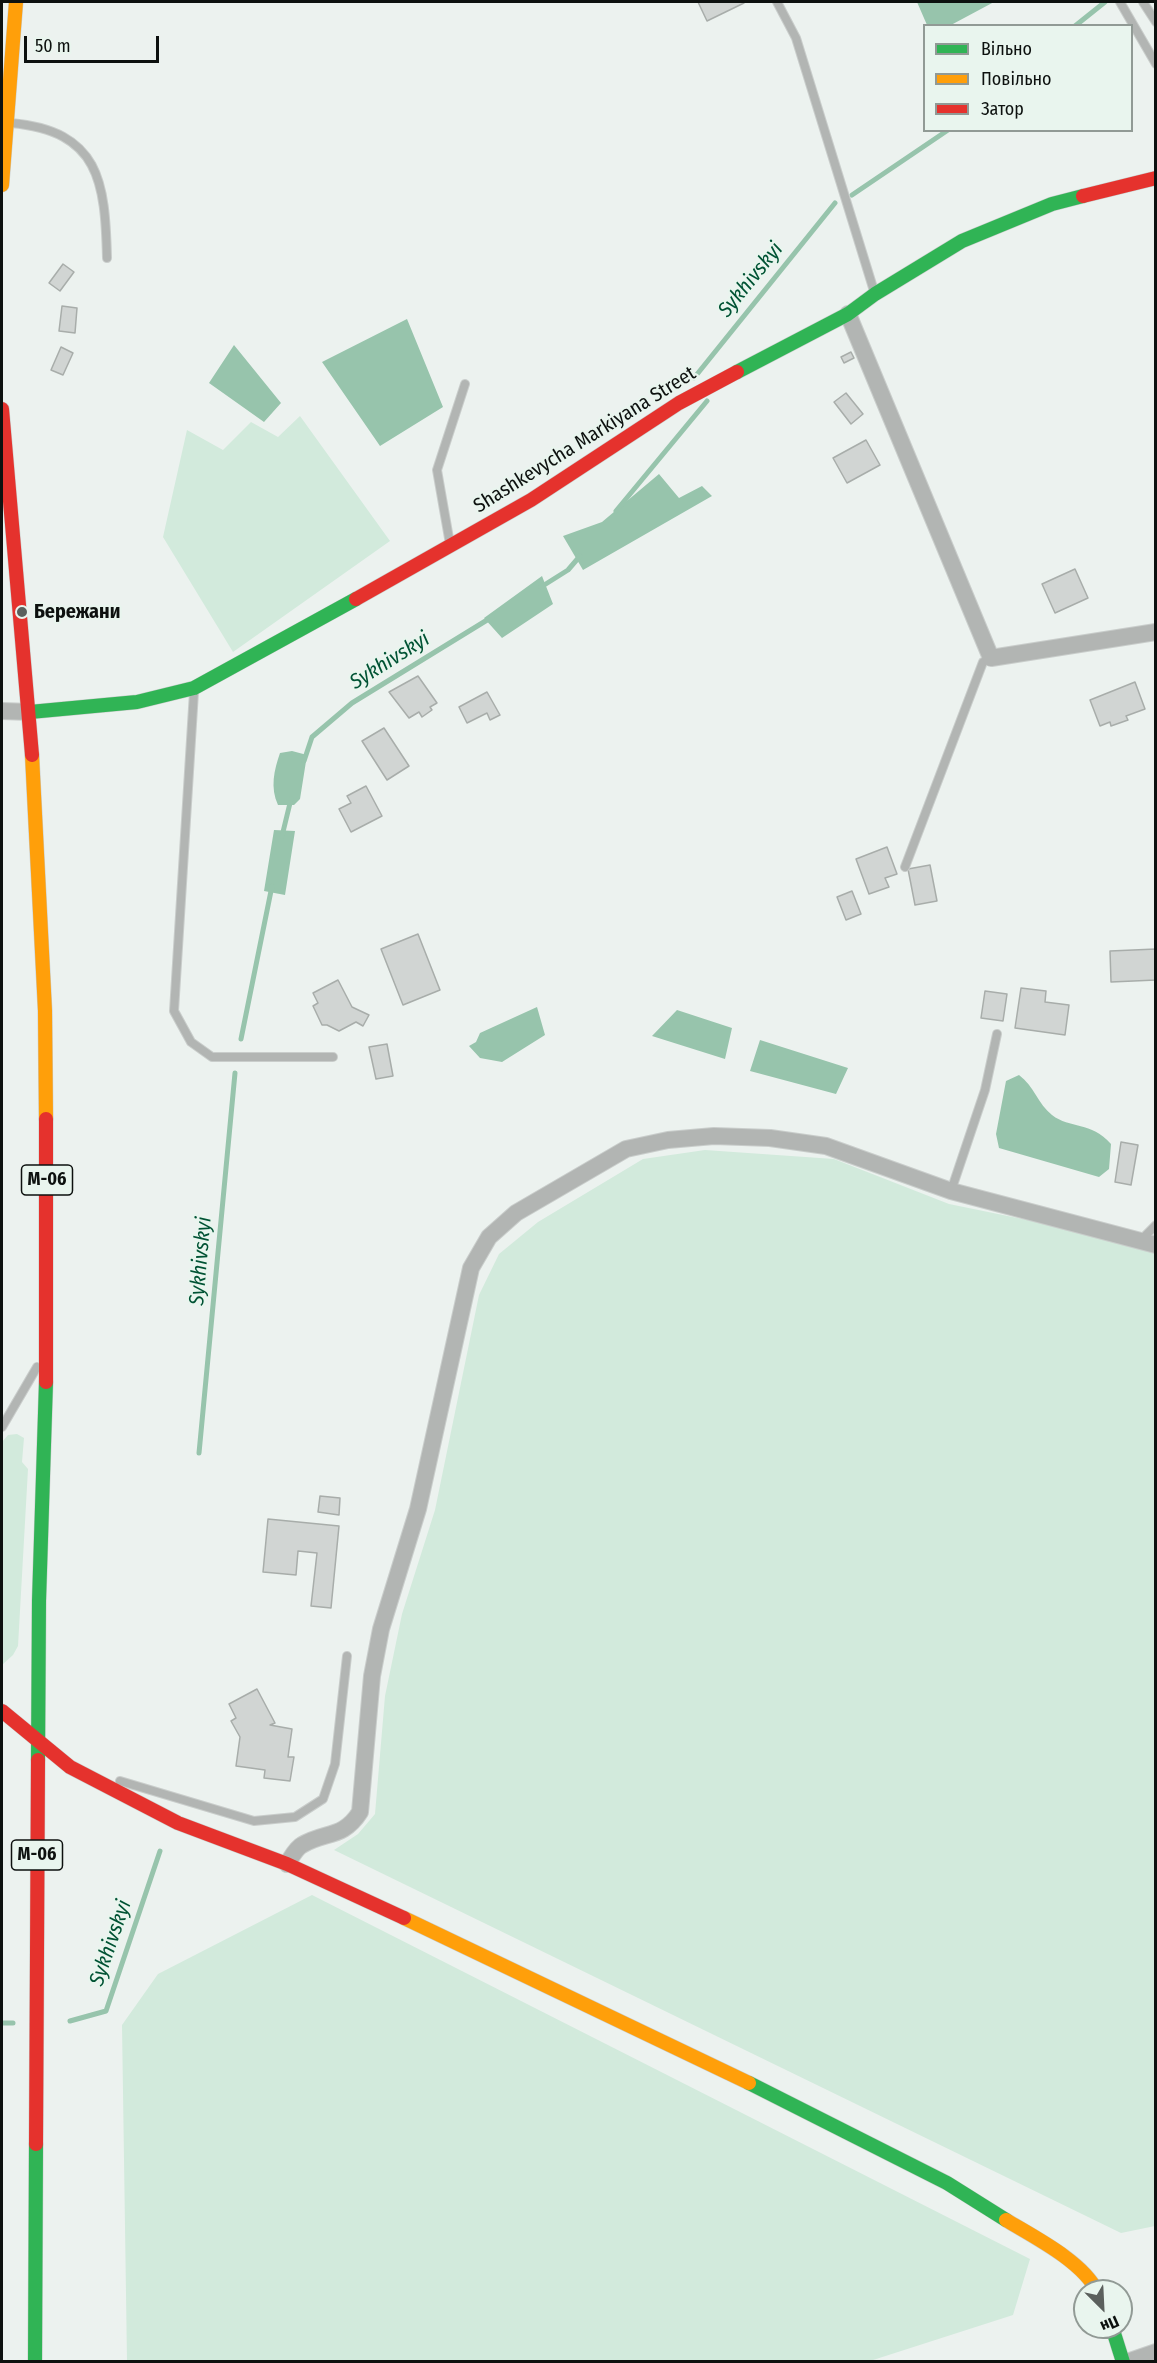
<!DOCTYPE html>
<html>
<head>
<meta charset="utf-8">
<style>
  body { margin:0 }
  #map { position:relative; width:1157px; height:2363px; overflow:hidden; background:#ecf2ef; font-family:"Fira Sans Condensed",sans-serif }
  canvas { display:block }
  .frame { position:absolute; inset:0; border:3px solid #0d110f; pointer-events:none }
  .legend { position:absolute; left:923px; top:24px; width:210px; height:108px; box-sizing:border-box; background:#e9f5ee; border:2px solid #919a95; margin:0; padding:8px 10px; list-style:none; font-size:18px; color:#0d110f }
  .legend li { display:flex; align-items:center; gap:12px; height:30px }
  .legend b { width:30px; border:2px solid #919a95 }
  .north { position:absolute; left:1073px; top:2279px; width:60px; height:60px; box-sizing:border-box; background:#e9f5ee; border:2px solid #919a95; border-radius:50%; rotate:156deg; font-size:16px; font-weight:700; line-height:24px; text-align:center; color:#0d110f }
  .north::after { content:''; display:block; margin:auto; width:21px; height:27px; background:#5b605d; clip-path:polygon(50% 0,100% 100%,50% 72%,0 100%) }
  .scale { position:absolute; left:24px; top:36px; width:135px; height:27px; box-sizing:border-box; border:3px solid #0d110f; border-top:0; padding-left:8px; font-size:18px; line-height:21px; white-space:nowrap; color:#0d110f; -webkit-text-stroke:4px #e9f5ee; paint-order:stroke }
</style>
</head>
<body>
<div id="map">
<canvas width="1157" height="2363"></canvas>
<div class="frame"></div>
<ul class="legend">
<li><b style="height:8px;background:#30b455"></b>Вільно</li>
<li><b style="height:8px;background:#ff9f0a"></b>Повільно</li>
<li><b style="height:8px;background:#e5322d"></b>Затор</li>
</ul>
<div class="north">Пн</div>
<div class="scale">50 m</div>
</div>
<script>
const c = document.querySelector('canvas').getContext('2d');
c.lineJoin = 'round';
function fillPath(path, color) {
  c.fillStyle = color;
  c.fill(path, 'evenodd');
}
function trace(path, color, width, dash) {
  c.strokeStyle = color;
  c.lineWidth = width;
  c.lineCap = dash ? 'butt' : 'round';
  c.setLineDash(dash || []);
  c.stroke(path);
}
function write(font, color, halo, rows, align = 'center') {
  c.font = font + ' "Fira Sans Condensed",sans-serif';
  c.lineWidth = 4.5;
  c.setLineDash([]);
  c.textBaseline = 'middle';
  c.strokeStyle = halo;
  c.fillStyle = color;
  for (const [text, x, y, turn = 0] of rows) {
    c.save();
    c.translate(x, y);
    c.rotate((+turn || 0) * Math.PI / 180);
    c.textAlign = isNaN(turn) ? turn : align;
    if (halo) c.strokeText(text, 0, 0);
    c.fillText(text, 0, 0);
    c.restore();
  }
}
fillPath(new Path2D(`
  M 300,416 L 390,541 L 233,652 L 163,537 L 187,430 L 223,450 L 251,422 L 278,437 Z
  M 705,1150 L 834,1159 L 949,1204 L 1047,1224 L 1155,1250 L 1155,2226 L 1121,2233 L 334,1850 L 358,1834 L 375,1814 L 385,1696 L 402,1614 L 435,1510 L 479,1295 L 499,1254 L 538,1222 L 643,1159 Z
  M 17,1434 L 24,1438 L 22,1462 L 28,1469 L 18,1646 L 13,1655 L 2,1665 L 2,1442 L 8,1435 Z
  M 312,1895 L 1030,2259 L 1013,2315 L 870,2361 L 127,2361 L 122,2025 L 158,1974 Z`), '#d2eadc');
fillPath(new Path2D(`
  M 917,2 L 994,2 L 951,25 L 927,25 Z
  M 407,319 L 443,407 L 380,446 L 322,362 Z
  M 234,345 L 281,403 L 264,422 L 209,383 Z
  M 659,474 L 679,498 L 702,486 L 712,496 L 583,570 L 563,536 L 602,522 Z
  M 542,576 L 553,604 L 502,638 L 484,618 Z
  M 292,751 L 307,755 L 300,799 L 294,805 L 278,805 C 270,788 274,770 280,753 Z
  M 274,830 L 295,831 L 285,895 L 264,891 Z
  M 537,1007 L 545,1035 L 502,1062 L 480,1058 L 469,1046 L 476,1042 L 480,1033 Z
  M 677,1010 L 732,1028 L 725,1059 L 652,1036 Z
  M 760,1040 L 848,1068 L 836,1094 L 750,1071 Z
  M 1019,1075 C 1034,1086 1038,1104 1052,1115 C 1070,1129 1091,1121 1111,1144 L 1109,1169 L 1099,1177 L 999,1148 L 996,1134 L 1006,1081 Z`), '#97c4ac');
trace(new Path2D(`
  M 1075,26 L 1105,2
  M 852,195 L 948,130
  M 694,378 L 835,203
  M 616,511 L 707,401
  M 541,587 L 568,570 L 580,556
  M 304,761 L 312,737 L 352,703 L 492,617
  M 282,836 L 291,799
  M 241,1039 L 272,886
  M 199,1453 L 235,1073
  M 70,2021 L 106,2011 L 160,1851
  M 2,2023 L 13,2023`), '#97c4ac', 5);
const building = new Path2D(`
  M 698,2 L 743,2 L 744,3 L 707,21 Z
  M 63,264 L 74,272 L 60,291 L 49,283 Z
  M 62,306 L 77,308 L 75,333 L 59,331 Z
  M 61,347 L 73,353 L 63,375 L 51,370 Z
  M 851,352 L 854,358 L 844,363 L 841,357 Z
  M 846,393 L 863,414 L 851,424 L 834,402 Z
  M 866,440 L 880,465 L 847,483 L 833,458 Z
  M 1075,569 L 1088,598 L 1055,613 L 1042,584 Z
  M 418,676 L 437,703 L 430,707 L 432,710 L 422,717 L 419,712 L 409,718 L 389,692 Z
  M 1135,682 L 1145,709 L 1126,716 L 1128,720 L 1111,726 L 1110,722 L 1100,726 L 1090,700 Z
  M 487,692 L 500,715 L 490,720 L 487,713 L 467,723 L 459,707 Z
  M 384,728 L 409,766 L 387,780 L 362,741 Z
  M 366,786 L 382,816 L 351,832 L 339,809 L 351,803 L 347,796 Z
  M 887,847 L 897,874 L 885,878 L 889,887 L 869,894 L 856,859 Z
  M 930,865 L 937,901 L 915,905 L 908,869 Z
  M 852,891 L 861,914 L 846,920 L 837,897 Z
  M 418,934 L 440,990 L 403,1005 L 381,949 Z
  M 1156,949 L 1156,980 L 1111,982 L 1110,951 Z
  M 338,980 L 352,1007 L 369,1015 L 363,1026 L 356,1022 L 339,1031 L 327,1025 L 322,1025 L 313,1006 L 318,1003 L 313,993 Z
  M 1021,988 L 1046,991 L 1045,1002 L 1069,1005 L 1065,1035 L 1015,1028 Z
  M 985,991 L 1007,994 L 1003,1021 L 981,1018 Z
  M 387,1044 L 393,1076 L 376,1079 L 369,1047 Z
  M 1121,1142 L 1138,1145 L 1131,1185 L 1115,1182 Z
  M 320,1496 L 340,1498 L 339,1515 L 318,1512 Z
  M 268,1519 L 339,1526 L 331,1608 L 311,1606 L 317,1553 L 298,1551 L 296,1575 L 263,1572 Z
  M 257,1689 L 275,1723 L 270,1725 L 292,1729 L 288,1757 L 294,1757 L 290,1781 L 264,1778 L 265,1770 L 236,1766 L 240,1737 L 231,1721 L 236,1718 L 229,1704 Z`);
fillPath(building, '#d1d5d3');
trace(building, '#a8adaa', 1.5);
const lane = new Path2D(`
  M 777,2 L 796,38 L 874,291
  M 1120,2 L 1156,64
  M 1143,2 L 1156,22
  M 11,123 C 100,131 105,182 107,258
  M 450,544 L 437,470 L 465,384
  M 194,692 L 174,1011 L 191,1042 L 212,1057 L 333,1057
  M 905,867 L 983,662 L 991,658
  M 951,1191 L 985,1090 L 997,1034
  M 1141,1240 L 1156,1225
  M 2,1427 L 37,1367
  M 120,1781 L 254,1821 L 295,1817 L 323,1799 L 335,1764 L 347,1656`);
const street = new Path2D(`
  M 848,314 L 991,658 L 1156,632
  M 2,711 L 30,712
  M 287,1864 C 291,1858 296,1848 302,1845 C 325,1831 343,1839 360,1812 L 372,1676 L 381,1629 L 418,1509 L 471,1268 L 489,1237 L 516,1213 L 626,1149 L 668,1140 L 714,1136 L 770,1138 L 826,1146 L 951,1191 L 1156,1245
  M 1127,2362 L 1156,2352`);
const fast = new Path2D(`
  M 737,372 L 848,314 L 875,294 L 962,241 L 1052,204 L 1083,196
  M 30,712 L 137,702 L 194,688 L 356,599
  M 38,1760 L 39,1601 L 46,1382
  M 749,2083 L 947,2183 L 1006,2220
  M 1112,2327 L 1123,2362
  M 35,2362 L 36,2144`);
const slow = new Path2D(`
  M 2,185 L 16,2
  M 32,755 L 45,1011 L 46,1119
  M 404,1918 L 749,2083
  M 1006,2220 C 1034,2237 1082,2261 1097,2291`);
const jam = new Path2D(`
  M 1083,196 L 1156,178
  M 2,409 L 32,755
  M 356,599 L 531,500 L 679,403 L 737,372
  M 46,1119 L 46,1382
  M 2,1711 L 70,1767 L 178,1823 L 287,1864 L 404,1918
  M 36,2144 L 38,1760`);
trace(lane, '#c9cdcb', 10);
trace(street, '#c9cdcb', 18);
trace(fast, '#c9cdcb', 15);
trace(slow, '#c9cdcb', 15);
trace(jam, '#c9cdcb', 15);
trace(lane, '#b2b5b3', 8);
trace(street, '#b2b5b3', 16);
trace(fast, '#30b455', 14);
trace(slow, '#ff9f0a', 14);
trace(jam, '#e5322d', 14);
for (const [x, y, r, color] of [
  [22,612,6,"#5b605d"]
]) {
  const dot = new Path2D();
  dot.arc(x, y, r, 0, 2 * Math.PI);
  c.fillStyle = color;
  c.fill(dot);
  trace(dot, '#e9f5ee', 2);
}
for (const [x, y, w] of [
  [47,1180,51],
  [37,1855,51]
]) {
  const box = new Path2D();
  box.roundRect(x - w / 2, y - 15, w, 30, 4.5);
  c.fillStyle = '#e9f5ee';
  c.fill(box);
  trace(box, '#0d110f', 1.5);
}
write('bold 18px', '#0d110f', null, [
  ["М-06",47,1180],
  ["М-06",37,1855]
]);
write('20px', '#0d110f', '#e9f5ee', [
  ["Shashkevycha Markiyana Street",585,440,-32]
]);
write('bold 20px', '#0d110f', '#e9f5ee', [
  ["Бережани",34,612]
], 'left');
write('italic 21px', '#005334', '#e9f5ee', [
  ["Sykhivskyi",751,280,-51],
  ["Sykhivskyi",390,661,-32],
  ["Sykhivskyi",201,1261,-85],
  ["Sykhivskyi",111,1943,-71]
]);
</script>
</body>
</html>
